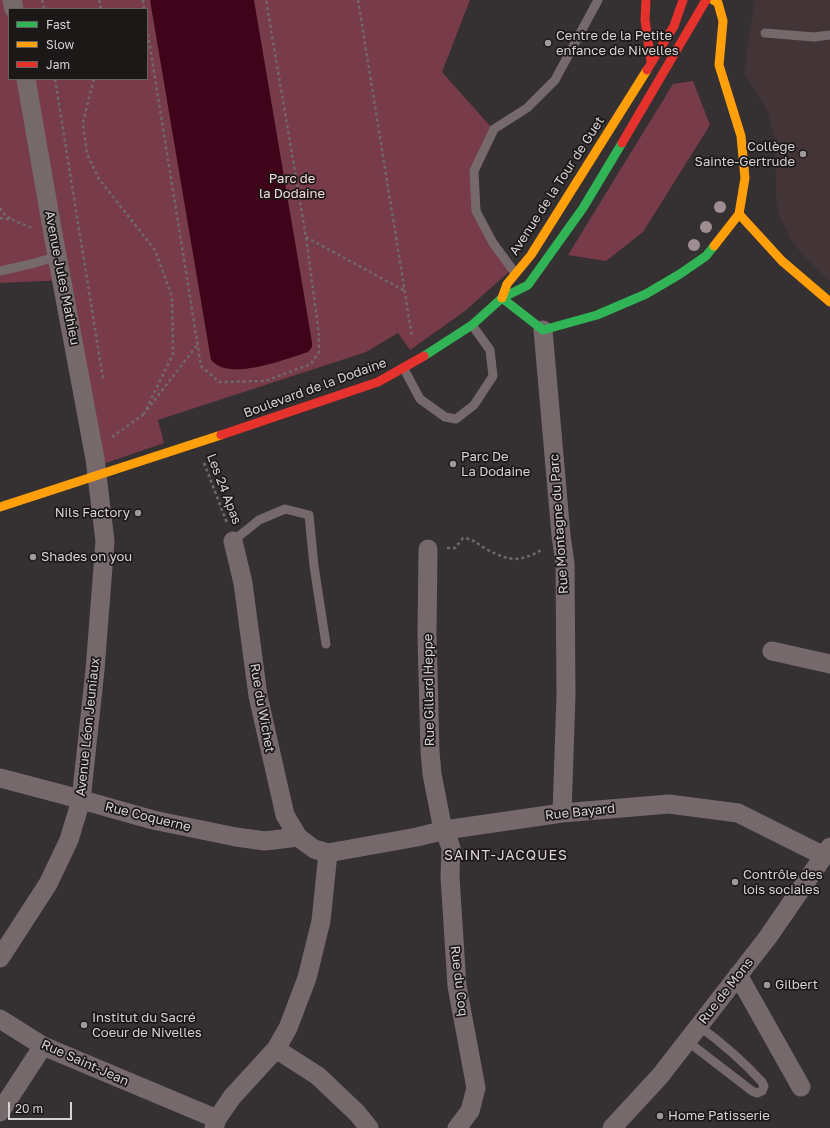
<!DOCTYPE html>
<html>
<head>
<meta charset="utf-8">
<style>
  body { margin:0 }
  #map { position:relative; width:830px; height:1128px; overflow:hidden; background:#353031; font-family:"Golos Text",sans-serif }
  canvas { display:block }
  .legend { position:absolute; left:8px; top:8px; width:140px; height:72px; box-sizing:border-box; background:#1c1818; border:1px solid #676262; margin:0; padding:5px 7px; list-style:none; font-size:12px; color:#d7d1d2 }
  .legend li { display:flex; align-items:center; gap:8px; height:20px }
  .legend b { width:20px; border:1px solid #676262 }
  .scale { position:absolute; left:8px; top:1102px; width:64px; height:18px; box-sizing:border-box; border:2px solid #d7d1d2; border-top:0; padding-left:5px; font-size:12px; line-height:14px; white-space:nowrap; color:#d7d1d2; -webkit-text-stroke:3px #1c1818; paint-order:stroke }
</style>
</head>
<body>
<div id="map">
<canvas width="830" height="1128"></canvas>
<ul class="legend">
<li><b style="height:5px;background:#30b455"></b>Fast</li>
<li><b style="height:5px;background:#ff9f0a"></b>Slow</li>
<li><b style="height:5px;background:#e5322d"></b>Jam</li>
</ul>
<div class="scale">20 m</div>
</div>
<script>
const c = document.querySelector('canvas').getContext('2d');
c.lineJoin = 'round';
function fillPath(path, color) {
  c.fillStyle = color;
  c.fill(path, 'evenodd');
}
function trace(path, color, width, dash) {
  c.strokeStyle = color;
  c.lineWidth = width;
  c.lineCap = dash ? 'butt' : 'round';
  c.setLineDash(dash || []);
  c.stroke(path);
}
function write(font, color, halo, rows, align = 'center') {
  c.font = font + ' "Golos Text",sans-serif';
  c.lineWidth = 3.5;
  c.setLineDash([]);
  c.textBaseline = 'middle';
  c.strokeStyle = halo;
  c.fillStyle = color;
  for (const [text, x, y, turn = 0] of rows) {
    c.save();
    c.translate(x, y);
    c.rotate((+turn || 0) * Math.PI / 180);
    c.textAlign = isNaN(turn) ? turn : align;
    if (halo) c.strokeText(text, 0, 0);
    c.fillText(text, 0, 0);
    c.restore();
  }
}
fillPath(new Path2D(`
  M 753,0 L 830,0 L 830,282 L 800,252 L 790,238 L 779,215 L 776,197 L 775,138 L 768,112 L 744,73 L 754,4 Z`), '#433437');
fillPath(new Path2D(`
  M 0,0 L 470,0 L 442,72 L 491,127 L 472,169 L 473,211 L 511,270 L 465,311 L 410,350 L 398,333 L 366,352 L 158,420 L 164,443 L 100,465 L 68,280 L 0,283 ZM 9,9 L 147,9 L 147,79 L 9,79 Z
  M 693,81 L 710,125 L 643,232 L 606,261 L 568,255 L 673,84 Z`), '#783b4a');
fillPath(new Path2D(`
  M 150,0 L 254,0 L 312,342 L 312,347 L 308,352 C 285,359 230,382 211,360 Z`), '#3f0419');
trace(new Path2D(`
  M 42,0 L 44,9
  M 99,0 L 101,9
  M 143,0 L 144,9
  M 358,0 L 412,337
  M 147,28 L 201,366 L 219,382 L 265,381 L 311,364 L 319,352 L 319,335 L 306,237 L 266,0
  M 55,79 L 103,379
  M 94,79 L 83,122 L 87,154 L 99,179 L 155,250 L 172,297 L 173,354 L 144,414
  M 0,208 L 3,213 L 12,220
  M 0,218 L 13,220 L 32,228
  M 306,237 L 405,291
  M 147,410 L 198,344
  M 112,437 L 144,414
  M 204,463 L 227,523
  M 447,548 L 455,548 L 463,538 C 477,540 476,544 488,550 C 511,562 521,562 543,549`), '#71686a', 2.5, [3, 3]);
trace(new Path2D(`
  M 765,33 L 814,37 L 830,35
  M 0,271 L 35,263 L 58,256
  M 515,273 L 493,243 L 476,211 L 474,171 L 494,129 L 527,108 L 555,80 L 598,0
  M 404,369 L 420,399 L 445,417 L 456,419 L 474,405 L 493,376 L 490,350 L 472,325
  M 233,541 L 259,520 L 285,509 L 309,515 L 314,566 L 326,644
  M 687,1041 L 752,1091 L 757,1093 L 762,1091 L 764,1086 L 762,1082 C 743,1061 722,1043 699,1026`), '#76696c', 9);
trace(new Path2D(`
  M 12,0 L 14,9
  M 543,330 L 561,535 L 565,564 L 566,695 L 562,813
  M 233,541 L 243,583 L 258,696 L 285,815 L 298,837 L 314,849 L 328,853 L 417,837 L 445,830 L 562,813 L 669,804 L 738,813 L 824,856
  M 428,549 L 427,635 L 430,751 L 432,774 L 441,820 L 451,848 L 450,877 L 457,986 L 476,1088 L 470,1111 L 457,1128
  M 772,651 L 830,664
  M 0,778 L 61,794 L 153,820 L 236,837 L 265,841 L 298,837
  M 0,958 L 48,884 L 69,840 L 81,800 L 95,670 L 105,541 L 95,459 L 53,234 L 26,79
  M 738,975 L 801,1087
  M 0,1019 L 43,1046 L 217,1119
  M 276,1049 L 318,1076 L 357,1113 L 369,1128
  M 0,1112 L 43,1046
  M 214,1128 L 217,1119 L 232,1097 L 276,1049 L 288,1028 L 307,978 L 321,921 L 328,853
  M 612,1128 L 660,1076 L 768,937 L 830,847`), '#76696c', 19);
trace(new Path2D(`
  M 502,298 L 543,330 L 597,315 L 646,294 L 680,274 L 706,256 L 714,246
  M 424,356 L 472,325 L 502,298 L 528,285 L 583,208 L 622,143`), '#30b455', 9);
trace(new Path2D(`
  M 713,0 L 718,3 L 723,21 L 719,65 L 741,136 L 745,178 L 739,214 L 714,246
  M 739,214 L 782,261 L 830,302
  M 502,298 L 507,284 L 531,255 L 647,70
  M 0,507 L 221,435`), '#ff9f0a', 9);
trace(new Path2D(`
  M 646,0 L 645,20 L 651,62
  M 647,70 L 674,26 L 683,0
  M 622,143 L 706,0
  M 221,435 L 378,382 L 424,356`), '#e5322d', 9);
c.fillStyle = '#9f8e91';
for (const [x, y] of [
  [720,207],
  [706,227],
  [694,245]
]) {
  c.beginPath();
  c.arc(x, y, 6, 0, 2 * Math.PI);
  c.fill();
}
for (const [x, y, r, color] of [
  [548,43,4,"#9e999a"],
  [803,154,4,"#9e999a"],
  [453,464,4,"#9e999a"],
  [138,513,4,"#9e999a"],
  [33,557,4,"#9e999a"],
  [735,882,4,"#9e999a"],
  [767,985,4,"#9e999a"],
  [84,1025,4,"#9e999a"],
  [660,1116,4,"#9e999a"]
]) {
  const dot = new Path2D();
  dot.arc(x, y, r, 0, 2 * Math.PI);
  c.fillStyle = color;
  c.fill(dot);
  trace(dot, '#1c1818', 1.5);
}
write('13px', '#d7d1d2', '#1c1818', [
  ["Centre de la Petite",556,36],
  ["enfance de Nivelles",556,51],
  ["Collège",795,147,"right"],
  ["Sainte-Gertrude",795,162,"right"],
  ["Parc De",461,457],
  ["La Dodaine",461,472],
  ["Nils Factory",130,513,"right"],
  ["Shades on you",41,557],
  ["Contrôle des",743,875],
  ["lois sociales",743,890],
  ["Gilbert",775,985],
  ["Institut du Sacré",92,1018],
  ["Coeur de Nivelles",92,1033],
  ["Home Patisserie",668,1116]
], 'left');
write('13px', '#f5dadf', '#1c1818', [
  ["Parc de",292,179],
  ["la Dodaine",292,194]
]);
write('13px', '#d7d1d2', '#1c1818', [
  ["Avenue de la Tour de Guet",557,186,-57],
  ["Avenue Jules Mathieu",62,278,79],
  ["Boulevard de la Dodaine",315,388,-20],
  ["Les 24 Apas",224,489,69],
  ["Rue Montagne du Parc",559,524,-94],
  ["Rue Gillard Heppe",429,690,-91],
  ["Rue du Wichet",262,708,80],
  ["Avenue Léon Jeuniaux",88,727,-84],
  ["Rue Bayard",580,812,-6],
  ["Rue Coquerne",148,817,14],
  ["Rue du Coq",459,981,83],
  ["Rue de Mons",726,991,-52],
  ["Rue Saint-Jean",85,1063,24]
]);
c.letterSpacing = '1px';
write('14px', '#ded2d4', '#1c1818', [
  ["SAINT-JACQUES",506,856]
]);
c.letterSpacing = '0px';
</script>
</body>
</html>
